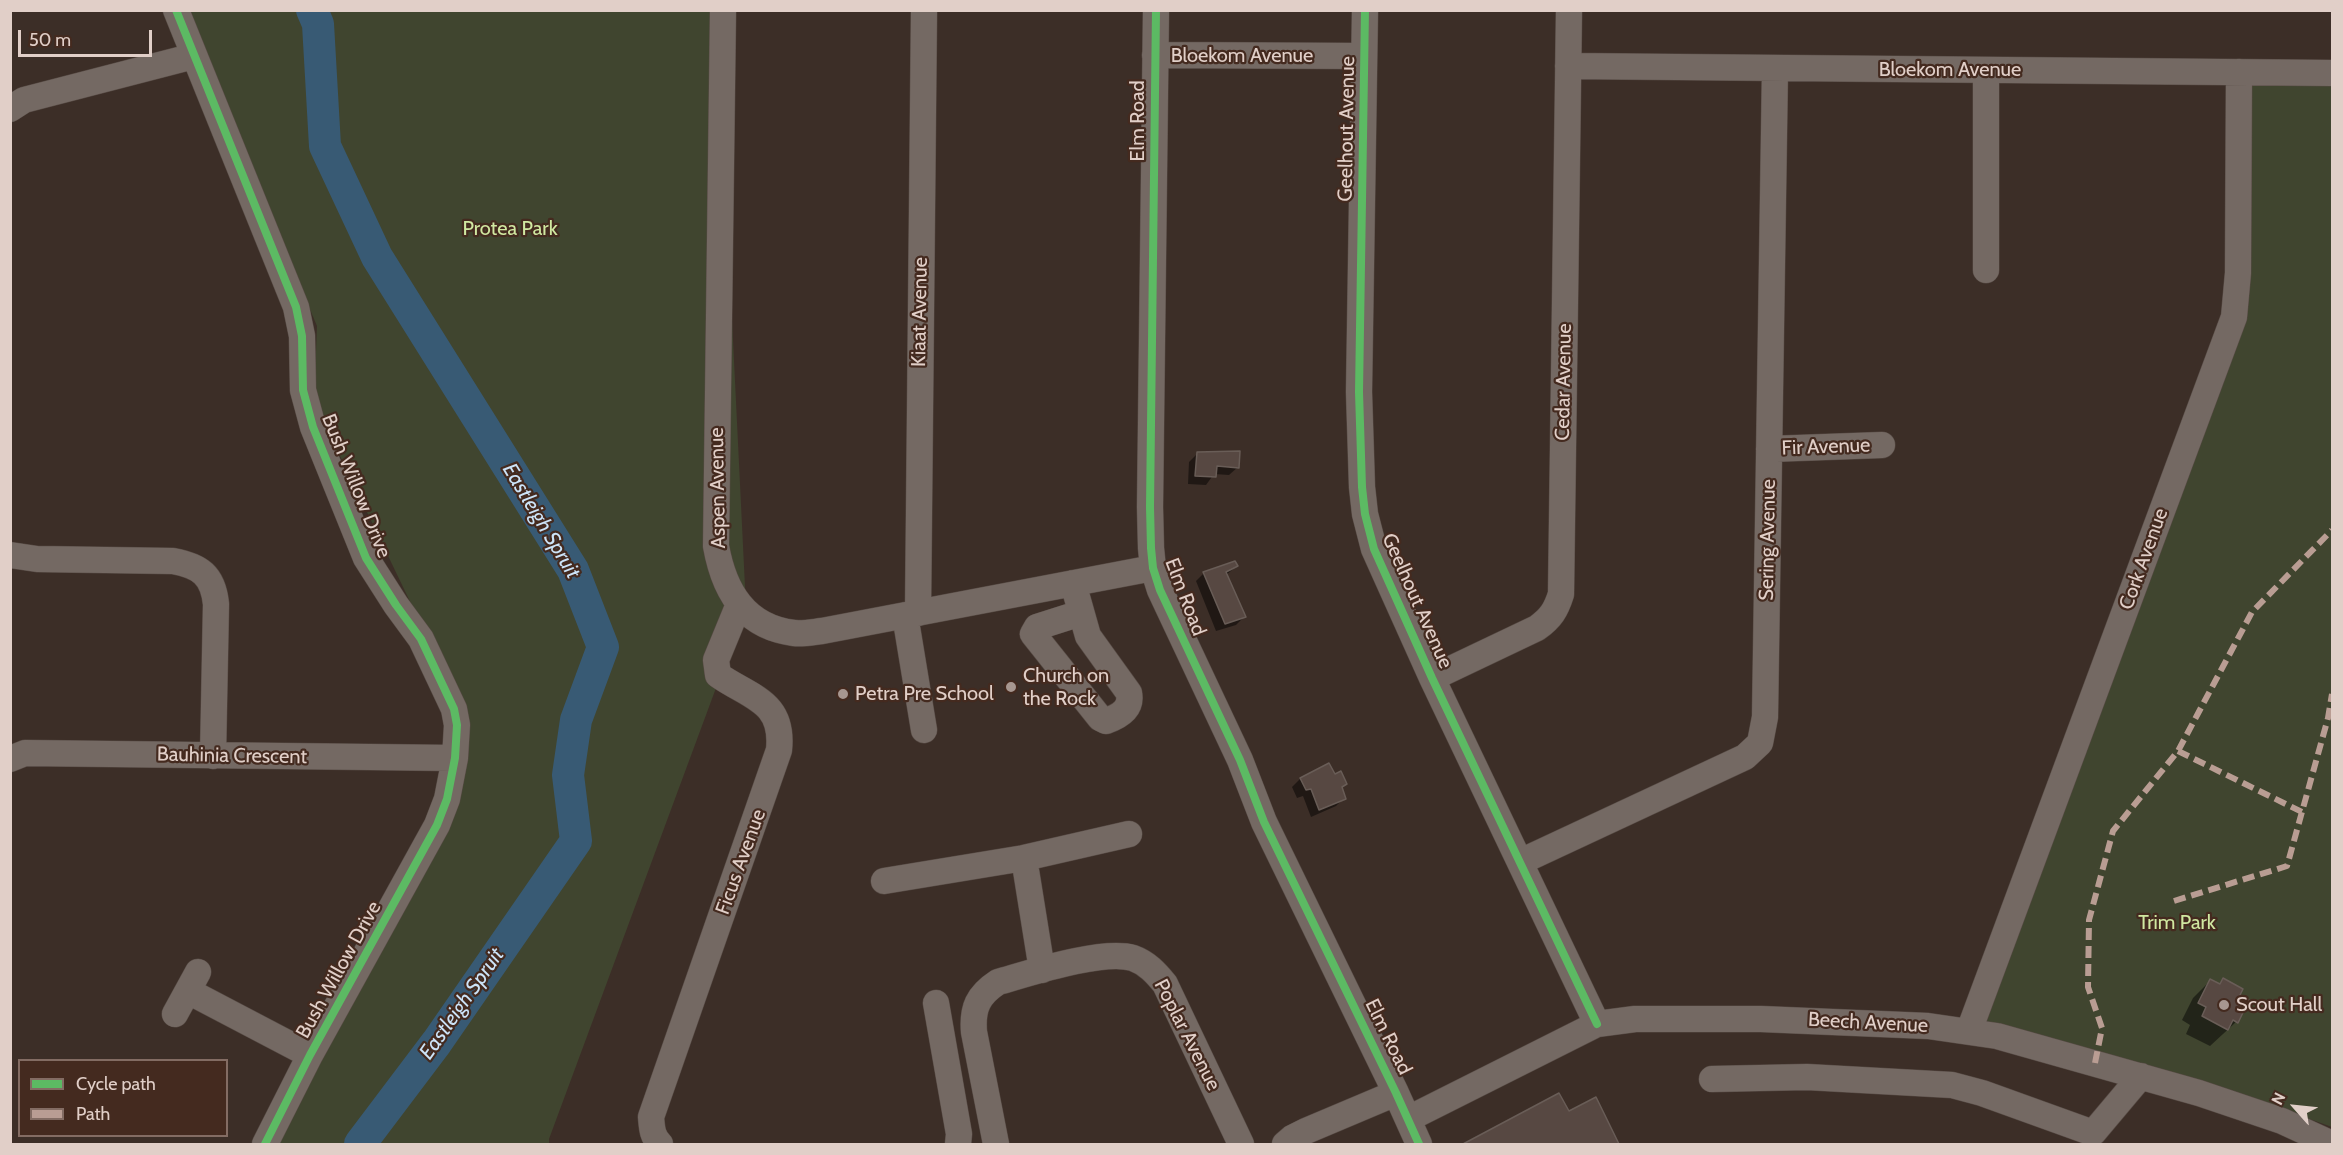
<!DOCTYPE html>
<html>
<head>
<meta charset="utf-8">
<style>
  body { margin:0 }
  #map { position:relative; width:2343px; height:1155px; overflow:hidden; background:#3c2e27; font-family:Cabin,sans-serif }
  canvas { display:block }
  .frame { position:absolute; inset:0; border:12px solid #e1cfc8; pointer-events:none }
  .legend { position:absolute; left:18px; top:1059px; width:210px; height:78px; box-sizing:border-box; background:#442a1f; border:2px solid #836c63; margin:0; padding:8px 10px; list-style:none; font-size:18px; color:#e1cfc8 }
  .legend li { display:flex; align-items:center; gap:12px; height:30px }
  .legend b { width:30px; border:2px solid #836c63 }
  .north { position:absolute; left:2265px; top:1077px; width:60px; height:60px; -webkit-text-stroke:4px #442a1f; paint-order:stroke; rotate:297deg; font-size:16px; font-weight:700; line-height:24px; text-align:center; color:#e1cfc8 }
  .north::after { content:''; display:block; margin:auto; width:21px; height:27px; background:#e1cfc8; clip-path:polygon(50% 0,100% 100%,50% 72%,0 100%) }
  .scale { position:absolute; left:18px; top:30px; width:134px; height:27px; box-sizing:border-box; border:3px solid #e1cfc8; border-top:0; padding-left:8px; font-size:18px; line-height:21px; white-space:nowrap; color:#e1cfc8; -webkit-text-stroke:4px #442a1f; paint-order:stroke }
</style>
</head>
<body>
<div id="map">
<canvas width="2343" height="1155"></canvas>
<div class="frame"></div>
<ul class="legend">
<li><b style="height:8px;background:#5cba63"></b>Cycle path</li>
<li><b style="height:8px;background:#b99d93"></b>Path</li>
</ul>
<div class="north">N</div>
<div class="scale">50 m</div>
</div>
<script>
const c = document.querySelector('canvas').getContext('2d');
c.lineJoin = 'round';
function fillPath(path, color) {
  c.fillStyle = color;
  c.fill(path, 'evenodd');
}
function trace(path, color, width, dash) {
  c.strokeStyle = color;
  c.lineWidth = width;
  c.lineCap = dash ? 'butt' : 'round';
  c.setLineDash(dash || []);
  c.stroke(path);
}
function write(font, color, halo, rows, align = 'center') {
  c.font = font + ' Cabin,sans-serif';
  c.lineWidth = 4.5;
  c.setLineDash([]);
  c.textBaseline = 'middle';
  c.strokeStyle = halo;
  c.fillStyle = color;
  for (const [text, x, y, turn = 0] of rows) {
    c.save();
    c.translate(x, y);
    c.rotate((+turn || 0) * Math.PI / 180);
    c.textAlign = isNaN(turn) ? turn : align;
    if (halo) c.strokeText(text, 0, 0);
    c.fillText(text, 0, 0);
    c.restore();
  }
}
fillPath(new Path2D(`
  M 184,11 L 717,11 L 746,607 L 549,1139 L 549,1144 L 271,1144 L 453,820 L 468,722 L 314,402 L 317,326 Z
  M 2332,78 L 2332,1127 L 2217,1086 L 1972,1033 L 2230,310 L 2234,79 Z`), '#40452f');
fillPath(new Path2D(`
  M 1198,453 L 1238,467 L 1229,475 L 1214,474 L 1206,485 L 1188,484 L 1189,462 Z
  M 1237,566 L 1226,575 L 1244,617 L 1236,625 L 1216,631 L 1196,581 L 1204,573 Z
  M 1328,765 L 1334,776 L 1346,784 L 1341,789 L 1344,798 L 1336,806 L 1311,817 L 1303,796 L 1297,798 L 1292,787 L 1300,779 Z
  M 2223,980 L 2238,996 L 2236,1022 L 2210,1046 L 2186,1034 L 2190,1025 L 2182,1020 L 2193,998 L 2210,981 L 2219,985 Z
  M 1559,1095 L 1568,1113 L 1595,1099 L 1618,1144 L 1464,1144 Z`), '#0007');
trace(new Path2D(`
  M 312,10 L 318,24 L 325,146 L 377,257 L 573,570 L 603,647 L 576,720 L 568,775 L 576,841 L 437,1042 L 360,1144`), '#385a74', 32);
const building = new Path2D(`
  M 1240,451 L 1239,468 L 1217,466 L 1216,477 L 1195,476 L 1197,452 Z
  M 1235,561 L 1238,566 L 1226,572 L 1246,617 L 1225,624 L 1203,572 Z
  M 1329,763 L 1335,774 L 1341,771 L 1347,784 L 1342,787 L 1346,799 L 1319,810 L 1311,789 L 1306,790 L 1300,778 Z
  M 2223,978 L 2243,989 L 2240,995 L 2249,1000 L 2238,1023 L 2233,1020 L 2228,1030 L 2202,1016 L 2206,1007 L 2198,1003 L 2210,979 L 2220,984 Z
  M 1559,1093 L 1569,1111 L 1596,1097 L 1619,1144 L 1463,1144 Z`);
fillPath(building, '#574842');
trace(building, '#695d57', 1.5);
const minor = new Path2D(`
  M 176,10 L 296,307 L 302,336 L 303,390 L 313,427 L 366,558 L 396,605 L 421,639 L 454,709 L 457,725 L 455,758 L 447,799 L 437,825 L 310,1055 L 265,1144
  M 723,10 L 716,546 C 724,591 745,627 794,633 C 803,634 813,632 822,631 L 1153,568
  M 1156,10 L 1150,507 L 1151,548 L 1153,568 L 1160,590 L 1240,760 L 1264,822 L 1396,1093 L 1419,1144
  M 1365,10 L 1359,392 L 1362,487 L 1365,514 L 1374,549 L 1432,678 L 1597,1024
  M 1155,55 L 1364,56
  M 1568,66 L 2332,73
  M 10,109 L 24,100 L 194,56
  M 1986,270 L 1986,70
  M 1769,449 L 1882,445
  M 10,555 L 37,559 L 173,561 C 200,566 213,575 216,604 L 213,756
  M 1073,583 L 1088,636 L 1129,693 C 1132,709 1120,716 1106,721 L 1100,718 L 1033,634 L 1037,627 L 1081,613
  M 918,613 L 924,10
  M 905,615 L 924,730
  M 1432,678 L 1537,628 C 1551,618 1556,610 1561,594 L 1569,10
  M 10,759 L 25,753 L 455,758
  M 1520,862 L 1745,757 L 1760,743 L 1765,717 L 1775,68
  M 884,881 L 1024,858
  M 1042,970 L 1024,858 L 1129,834
  M 188,991 L 310,1055
  M 936,1003 L 959,1134 L 958,1144
  M 175,1014 L 198,972
  M 1969,1031 L 2234,317 L 2238,273 L 2239,72
  M 1712,1079 L 1807,1077 L 1952,1085 L 1982,1093 L 2093,1133 L 2141,1076
  M 1408,1119 L 1597,1024 L 1635,1019 L 1761,1019 L 1928,1026 L 1997,1036 L 2199,1093 L 2282,1121 L 2332,1144
  M 660,1144 C 652,1136 652,1128 651,1117 L 779,750 C 784,701 751,698 718,675 L 716,660 L 739,604
  M 996,1144 L 974,1032 C 972,1008 978,995 998,982 C 1030,973 1102,949 1133,958 C 1147,963 1156,973 1165,984 L 1241,1144
  M 1285,1144 L 1292,1138 L 1306,1131 L 1396,1093`);
trace(minor, '#574b45', 27);
trace(minor, '#746963', 26);
trace(new Path2D(`
  M 2178,751 L 2302,812
  M 2174,901 L 2287,866 L 2328,718 L 2332,694
  M 2095,1063 L 2102,1028 L 2088,987 L 2089,920 L 2113,831 L 2178,751 L 2252,612 L 2332,530`), '#b99d93', 6, [12, 6]);
trace(new Path2D(`
  M 176,10 L 296,307 L 302,336 L 303,390 L 313,427 L 366,558 L 396,605 L 421,639 L 454,709 L 457,725 L 455,758 L 447,799 L 437,825 L 310,1055 L 265,1144
  M 1156,10 L 1150,507 L 1151,548 L 1153,568 L 1160,590 L 1240,760 L 1264,822 L 1396,1093 L 1419,1144
  M 1365,10 L 1359,392 L 1362,487 L 1365,514 L 1374,549 L 1432,678 L 1597,1024`), '#5cba63', 8);
for (const [x, y, r, color] of [
  [1011,687,6,"#a79790"],
  [843,694,6,"#a79790"],
  [2224,1005,6,"#a79790"]
]) {
  const dot = new Path2D();
  dot.arc(x, y, r, 0, 2 * Math.PI);
  c.fillStyle = color;
  c.fill(dot);
  trace(dot, '#442a1f', 2);
}
write('20px', '#e1cfc8', '#442a1f', [
  ["Bloekom Avenue",1242,56],
  ["Bloekom Avenue",1950,70],
  ["Elm Road",1138,121,-90],
  ["Geelhout Avenue",1347,129,-89],
  ["Kiaat Avenue",920,312,-89],
  ["Cedar Avenue",1564,382,-89],
  ["Fir Avenue",1826,447,-2],
  ["Bush Willow Drive",356,486,68],
  ["Aspen Avenue",718,488,-91],
  ["Sering Avenue",1768,540,-89],
  ["Cork Avenue",2144,559,-70],
  ["Elm Road",1185,597,69],
  ["Geelhout Avenue",1417,601,66],
  ["Bauhinia Crescent",232,756,1],
  ["Ficus Avenue",741,862,-70],
  ["Bush Willow Drive",339,970,-61],
  ["Beech Avenue",1868,1023,3],
  ["Poplar Avenue",1187,1035,63],
  ["Elm Road",1388,1037,64]
]);
write('20px', '#d0e8a1', '#442a1f', [
  ["Protea Park",510,229],
  ["Trim Park",2177,923]
]);
write('20px', '#e1cfc8', '#442a1f', [
  ["Church on",1023,676],
  ["the Rock",1023,699],
  ["Petra Pre School",855,694],
  ["Scout Hall",2236,1005]
], 'left');
write('italic 21px', '#cce4f9', '#442a1f', [
  ["Eastleigh Spruit",541,521,59],
  ["Eastleigh Spruit",462,1004,-55]
]);
</script>
</body>
</html>
